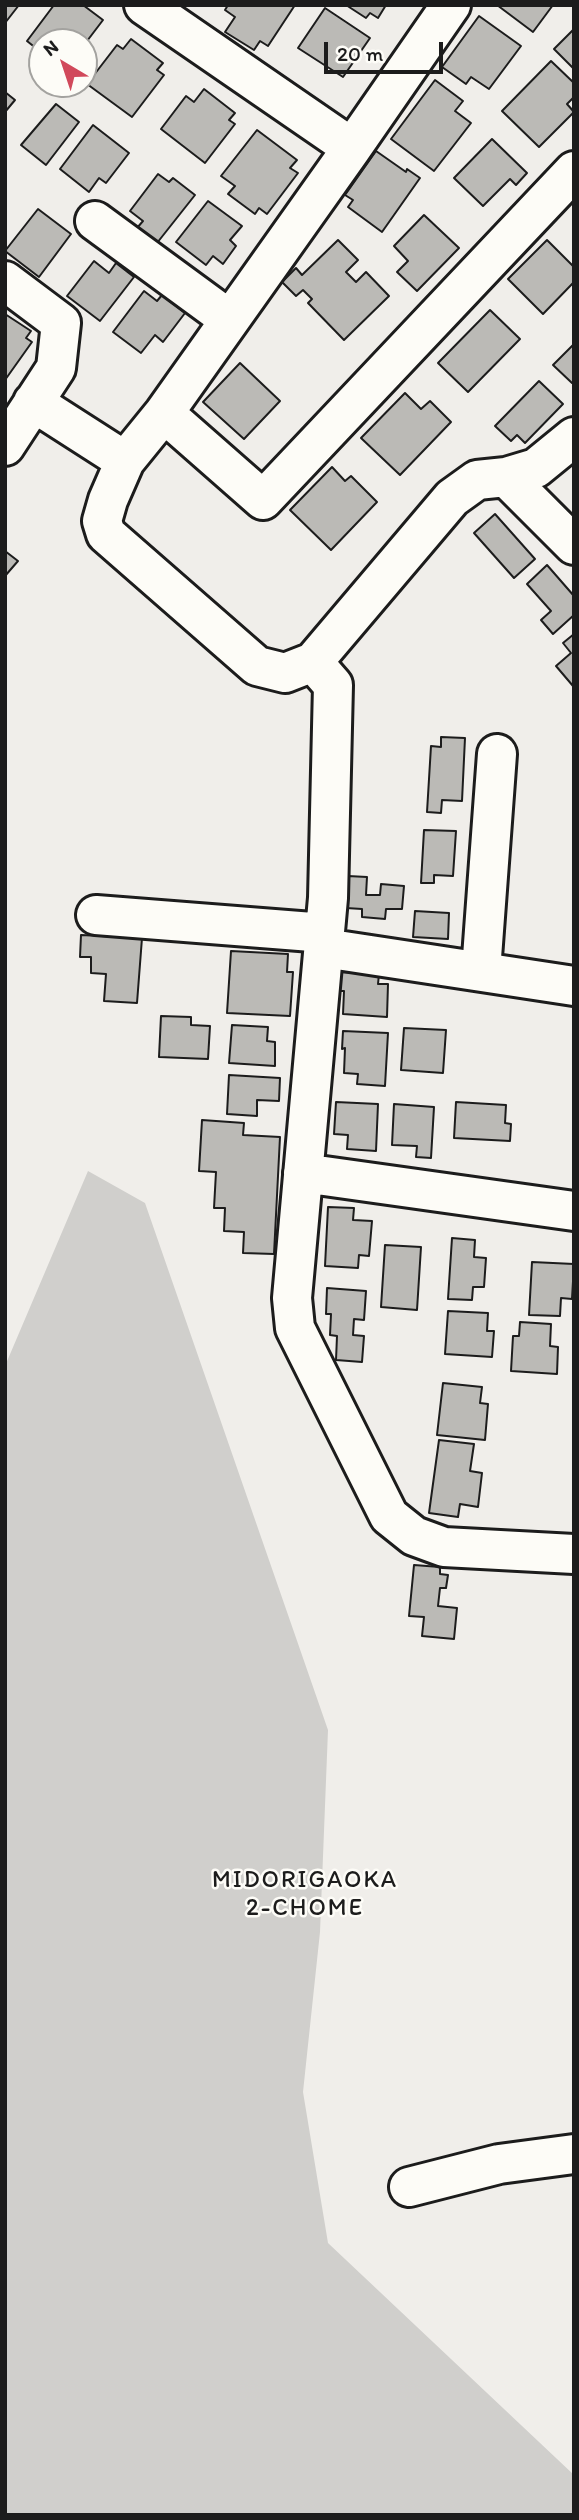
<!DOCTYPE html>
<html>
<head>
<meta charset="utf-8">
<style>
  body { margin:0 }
  #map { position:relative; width:579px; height:2520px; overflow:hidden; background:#f0eeea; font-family:Itim,sans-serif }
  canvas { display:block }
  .frame { position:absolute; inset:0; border:7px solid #1c1c1c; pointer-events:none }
  .north { position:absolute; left:28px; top:28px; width:70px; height:70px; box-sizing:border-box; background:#fdfcf7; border:2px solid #a3a29f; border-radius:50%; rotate:321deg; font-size:19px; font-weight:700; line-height:28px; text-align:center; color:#1c1c1c }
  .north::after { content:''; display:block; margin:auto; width:24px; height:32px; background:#d1495b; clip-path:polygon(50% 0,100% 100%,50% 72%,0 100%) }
  .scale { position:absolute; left:324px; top:42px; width:119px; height:32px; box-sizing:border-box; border:4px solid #1c1c1c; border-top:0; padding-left:9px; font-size:21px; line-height:24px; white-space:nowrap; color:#1c1c1c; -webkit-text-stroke:5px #fdfcf7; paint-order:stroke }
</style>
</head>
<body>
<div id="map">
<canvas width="579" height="2520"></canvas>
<div class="frame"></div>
<div class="north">N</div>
<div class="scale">20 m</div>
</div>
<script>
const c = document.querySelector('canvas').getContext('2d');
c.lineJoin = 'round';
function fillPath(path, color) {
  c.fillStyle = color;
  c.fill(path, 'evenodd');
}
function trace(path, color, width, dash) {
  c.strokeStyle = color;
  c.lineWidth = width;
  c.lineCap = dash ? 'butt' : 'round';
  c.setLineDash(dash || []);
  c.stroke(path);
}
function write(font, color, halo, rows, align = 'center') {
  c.font = font + ' Itim,sans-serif';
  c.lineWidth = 5;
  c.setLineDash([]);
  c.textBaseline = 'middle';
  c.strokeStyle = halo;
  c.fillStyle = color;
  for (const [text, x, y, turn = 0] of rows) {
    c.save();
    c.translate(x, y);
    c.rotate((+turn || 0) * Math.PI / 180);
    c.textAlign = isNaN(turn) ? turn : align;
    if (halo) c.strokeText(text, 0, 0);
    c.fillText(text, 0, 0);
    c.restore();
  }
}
fillPath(new Path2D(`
  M 88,1171 L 145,1203 L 328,1730 L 320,1932 L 303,2092 L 328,2243 L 574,2475 L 574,2515 L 5,2515 L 5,1366 Z`), '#d0cfcc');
const building = new Path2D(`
  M 5,5 L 19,5 L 5,23 Z
  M 54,5 L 83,5 L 103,20 L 84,45 L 84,42 L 42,42 L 42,53 L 27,41 Z
  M 228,5 L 295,5 L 268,46 L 260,41 L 254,50 L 225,32 L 235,17 L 225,10 Z
  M 346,5 L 386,5 L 378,18 L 370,13 L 366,18 Z
  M 497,5 L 553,5 L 533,32 Z
  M 325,8 L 370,38 L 343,77 L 298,48 Z
  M 479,16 L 521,46 L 489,89 L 471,77 L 466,84 L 442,67 Z
  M 574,29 L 574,69 L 554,49 Z
  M 131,39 L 163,63 L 157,70 L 164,75 L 132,117 L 87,84 L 117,45 L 123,49 Z
  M 551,61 L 574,83 L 574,97 L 567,104 L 574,112 L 539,147 L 502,111 Z
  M 435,80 L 463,101 L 455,111 L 471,123 L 434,171 L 391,139 Z
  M 204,89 L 235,113 L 229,120 L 235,124 L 205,163 L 161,129 L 186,96 L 194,102 Z
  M 5,92 L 15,100 L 5,112 Z
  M 56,104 L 79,122 L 46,165 L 21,145 Z
  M 93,125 L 129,153 L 106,183 L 99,178 L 89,192 L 60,169 Z
  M 257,130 L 297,160 L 290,168 L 298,173 L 267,214 L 259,208 L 255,214 L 228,194 L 235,186 L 221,176 Z
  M 492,139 L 527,173 L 516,185 L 510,179 L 483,206 L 454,178 Z
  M 376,151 L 406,172 L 407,169 L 420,178 L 382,232 L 348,207 L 353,200 L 345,195 Z
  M 158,174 L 169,182 L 173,178 L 195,195 L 157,243 L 137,228 L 143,221 L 130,211 Z
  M 208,201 L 242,226 L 230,240 L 236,246 L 223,264 L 213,256 L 206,265 L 176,242 Z
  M 38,209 L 71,234 L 39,277 L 5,251 Z
  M 424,215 L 459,248 L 417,291 L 397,272 L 408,261 L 394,246 Z
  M 338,240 L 358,260 L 346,272 L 356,282 L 366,272 L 389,296 L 344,340 L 308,303 L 312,299 L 303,290 L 296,296 L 282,282 L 296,268 L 302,275 Z
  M 547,240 L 574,267 L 574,282 L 543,314 L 508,279 Z
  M 94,261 L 109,273 L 116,263 L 134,277 L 100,321 L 67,296 Z
  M 144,291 L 157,301 L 162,295 L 185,313 L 163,342 L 155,335 L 141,353 L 113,332 Z
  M 490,310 L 520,339 L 468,392 L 438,363 Z
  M 5,314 L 31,331 L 26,338 L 32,342 L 5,380 Z
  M 574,344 L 574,382 L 572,383 L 553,365 Z
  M 240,363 L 280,401 L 244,439 L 203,402 Z
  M 539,381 L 563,404 L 525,443 L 517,435 L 511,441 L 495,426 Z
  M 405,393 L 421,409 L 430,401 L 451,422 L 400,475 L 361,438 Z
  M 332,467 L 345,481 L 351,476 L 377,502 L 331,550 L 290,510 Z
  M 495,514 L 535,559 L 514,578 L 474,533 Z
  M 5,551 L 18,561 L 5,576 Z
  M 547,565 L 574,596 L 574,615 L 553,634 L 541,620 L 551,611 L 527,584 Z
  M 574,634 L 574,685 L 573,686 L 556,666 L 571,653 L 563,643 Z
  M 441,737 L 465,738 L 462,801 L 442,800 L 441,813 L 427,812 L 431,746 L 441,747 Z
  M 424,830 L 456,831 L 453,876 L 434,875 L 434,883 L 421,883 Z
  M 348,876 L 367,877 L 366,895 L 380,895 L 381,884 L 404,886 L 402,909 L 386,909 L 385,919 L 362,917 L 362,909 L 346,908 Z
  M 415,911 L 449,913 L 448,939 L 413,937 Z
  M 81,935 L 142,938 L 137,1003 L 104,1001 L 106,974 L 91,973 L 91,957 L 80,957 Z
  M 231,951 L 288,954 L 287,972 L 293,972 L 290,1016 L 227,1013 Z
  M 340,972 L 379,974 L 378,984 L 388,984 L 387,1017 L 343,1014 L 344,991 L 339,991 Z
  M 161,1016 L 191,1017 L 191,1025 L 210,1026 L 208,1059 L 159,1057 Z
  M 232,1025 L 268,1027 L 267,1041 L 275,1042 L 275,1066 L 229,1063 Z
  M 404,1028 L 446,1030 L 443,1073 L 401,1070 Z
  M 343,1031 L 388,1033 L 385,1086 L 357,1084 L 358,1074 L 344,1073 L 345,1048 L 342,1049 Z
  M 229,1075 L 280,1078 L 279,1101 L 257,1100 L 257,1116 L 227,1114 Z
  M 336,1102 L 378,1104 L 376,1151 L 347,1149 L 348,1135 L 334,1134 Z
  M 456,1102 L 506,1105 L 505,1123 L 511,1124 L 510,1141 L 454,1138 Z
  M 394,1104 L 434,1107 L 431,1158 L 416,1157 L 417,1146 L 392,1145 Z
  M 202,1120 L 244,1123 L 243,1135 L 280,1137 L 274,1254 L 243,1253 L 244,1232 L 224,1231 L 225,1208 L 214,1208 L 216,1172 L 199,1171 Z
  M 328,1207 L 354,1208 L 353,1220 L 372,1221 L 369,1256 L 359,1255 L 358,1268 L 325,1266 Z
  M 452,1238 L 475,1240 L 474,1257 L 486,1258 L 484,1287 L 473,1287 L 472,1300 L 448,1299 Z
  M 385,1245 L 421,1247 L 417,1310 L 381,1307 Z
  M 532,1262 L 574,1264 L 572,1299 L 561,1298 L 560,1316 L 529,1315 Z
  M 327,1288 L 366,1291 L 364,1320 L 354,1319 L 353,1335 L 364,1336 L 362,1362 L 336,1360 L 337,1336 L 330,1335 L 331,1314 L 326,1314 Z
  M 448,1311 L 488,1313 L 487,1331 L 494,1331 L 492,1357 L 445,1354 Z
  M 520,1322 L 551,1324 L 550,1346 L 558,1347 L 557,1374 L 511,1371 L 513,1336 L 519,1336 Z
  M 443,1383 L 482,1387 L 480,1403 L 488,1404 L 485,1440 L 437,1435 Z
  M 439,1440 L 474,1444 L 470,1471 L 482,1473 L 478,1507 L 460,1504 L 458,1517 L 429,1513 Z
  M 414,1565 L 440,1567 L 440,1574 L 448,1575 L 446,1588 L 440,1588 L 438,1606 L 457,1608 L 454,1639 L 422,1636 L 424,1617 L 409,1616 Z`);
fillPath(building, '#bbbab6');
trace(building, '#1c1c1c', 2);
const minor = new Path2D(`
  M 144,5 L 352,148 L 164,413 L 125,461 L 108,500 L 102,521 L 106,534 L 257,666 L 285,673 L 313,662 L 452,498 L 477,480 L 506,477 L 536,468 L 574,437
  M 352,148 L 451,5
  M 95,221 L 230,320
  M 5,281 L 61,323 L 56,368 L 5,446
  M 33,402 L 125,461
  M 164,413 L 263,500 L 574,171
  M 506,477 L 574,545
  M 313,662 L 333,685 L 328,898 L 292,1298 L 295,1328 L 389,1516 L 414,1536 L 444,1547 L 574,1554
  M 96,915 L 325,933
  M 324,948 L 574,986
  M 481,971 L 497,754
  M 303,1173 L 574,1211
  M 409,2187 L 499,2164 L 574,2154`);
trace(minor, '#1c1c1c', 44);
trace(minor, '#fdfcf7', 38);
c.letterSpacing = '2px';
write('24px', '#1c1c1c', '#fdfcf7', [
  ["MIDORIGAOKA",305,1881],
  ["2-CHOME",305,1909]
]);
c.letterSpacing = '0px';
</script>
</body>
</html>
